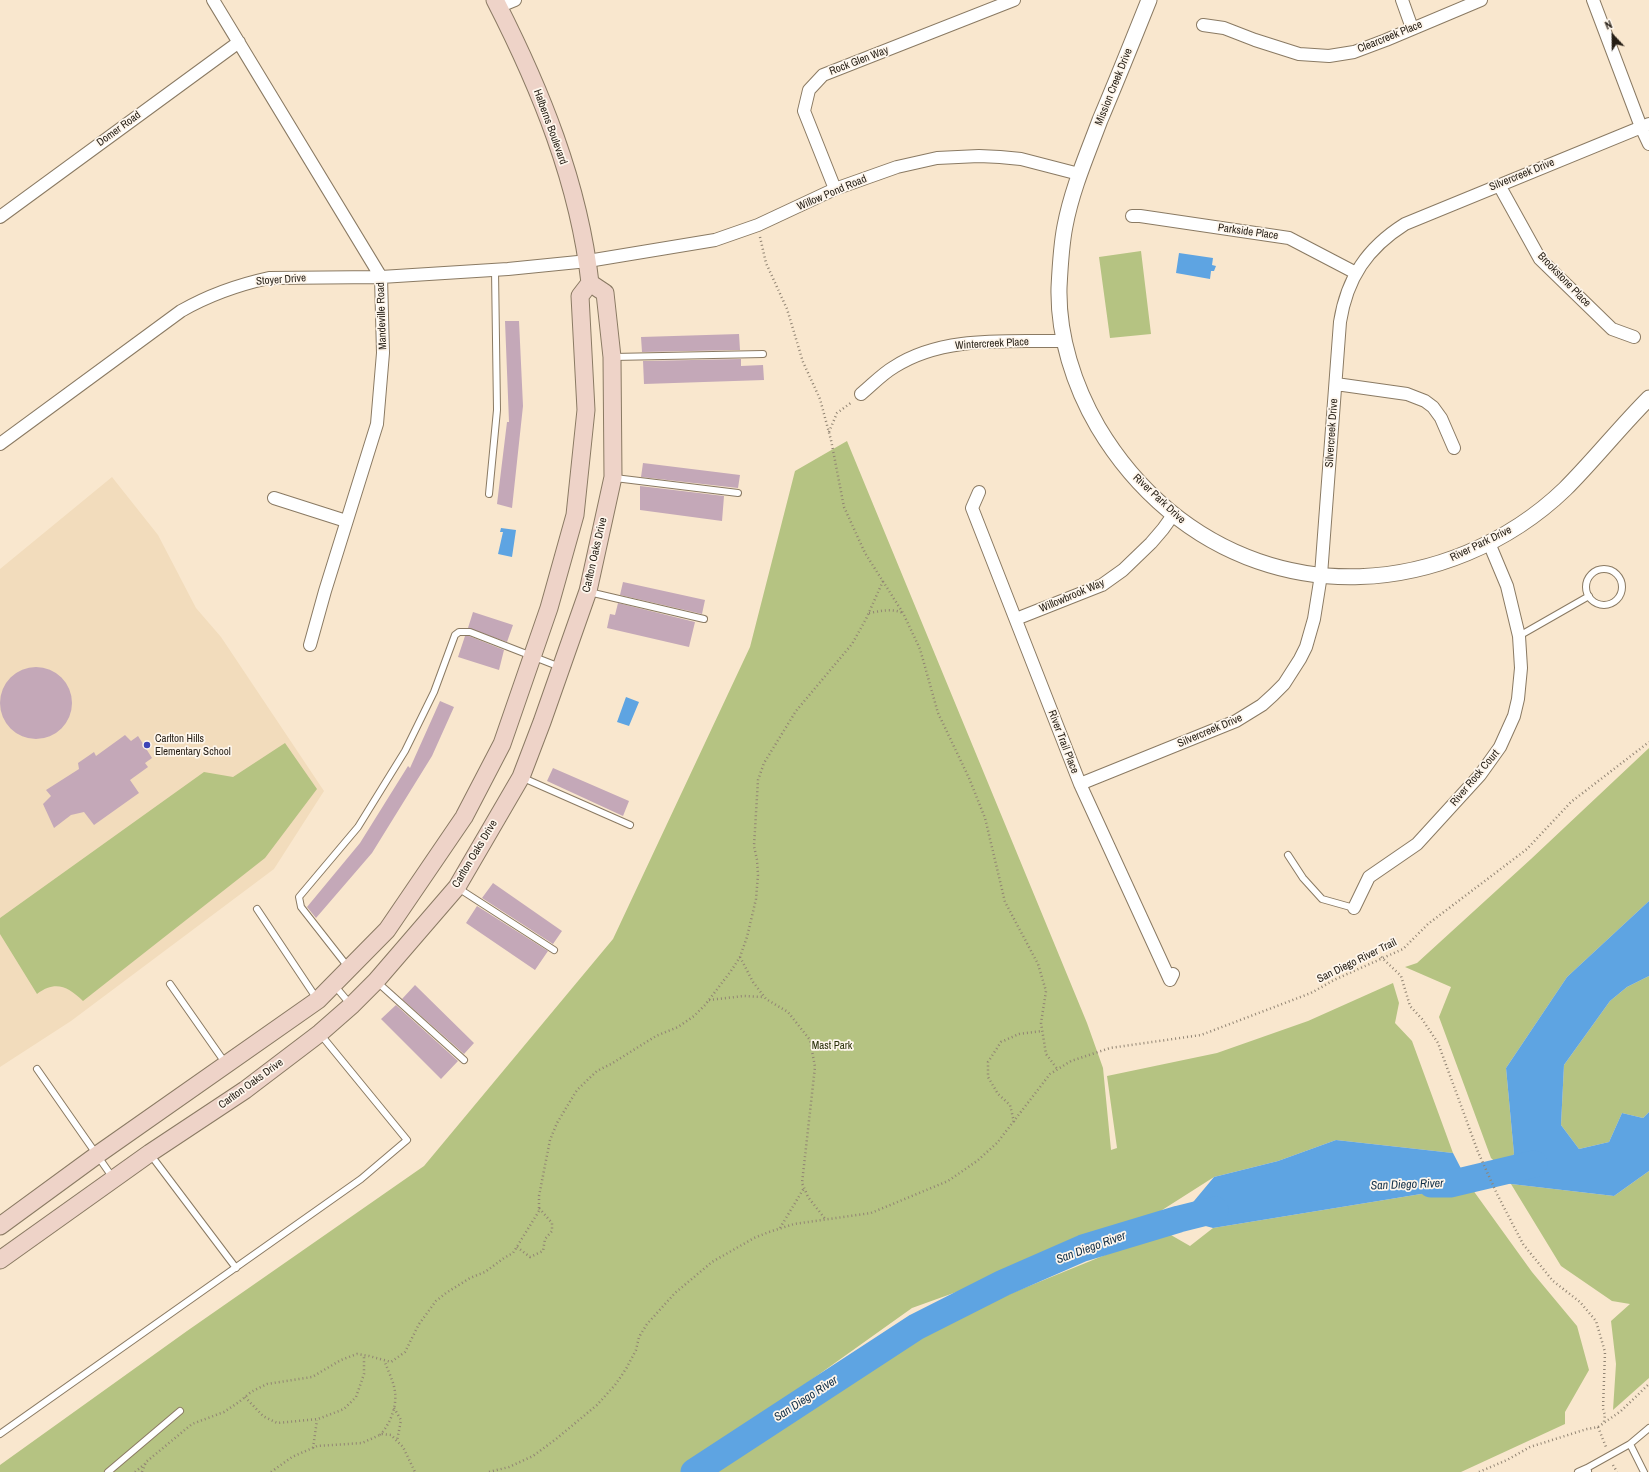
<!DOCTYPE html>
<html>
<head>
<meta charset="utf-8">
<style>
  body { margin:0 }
  #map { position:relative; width:1649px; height:1472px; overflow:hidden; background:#f9e7ce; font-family:"Archivo Narrow",sans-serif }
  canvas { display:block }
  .north { position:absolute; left:1593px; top:16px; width:40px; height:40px; -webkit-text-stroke:3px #fef6ec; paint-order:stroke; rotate:338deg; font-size:11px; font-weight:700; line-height:16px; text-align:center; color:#251e15 }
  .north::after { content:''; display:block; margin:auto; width:14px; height:18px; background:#251e15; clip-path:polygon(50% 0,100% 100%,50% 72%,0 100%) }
</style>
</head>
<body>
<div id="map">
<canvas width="1649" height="1472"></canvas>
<div class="north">N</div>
</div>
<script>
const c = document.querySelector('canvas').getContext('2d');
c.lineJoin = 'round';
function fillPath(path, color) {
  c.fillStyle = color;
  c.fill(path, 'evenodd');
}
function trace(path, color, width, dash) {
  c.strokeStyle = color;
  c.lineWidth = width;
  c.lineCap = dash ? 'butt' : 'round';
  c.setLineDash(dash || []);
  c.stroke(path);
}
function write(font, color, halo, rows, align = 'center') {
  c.font = font + ' "Archivo Narrow",sans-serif';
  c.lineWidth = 3.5;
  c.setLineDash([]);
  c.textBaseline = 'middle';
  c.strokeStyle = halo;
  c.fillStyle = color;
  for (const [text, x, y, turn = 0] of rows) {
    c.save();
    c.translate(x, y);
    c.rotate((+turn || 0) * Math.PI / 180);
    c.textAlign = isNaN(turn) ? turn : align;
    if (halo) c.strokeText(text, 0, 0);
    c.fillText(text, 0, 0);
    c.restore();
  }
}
fillPath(new Path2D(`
  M 112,477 L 158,535 L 196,608 L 221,637 L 324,791 L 274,869 L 71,1021 L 0,1067 L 0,569 Z`), '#f2dcbc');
fillPath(new Path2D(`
  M 1141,251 L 1151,334 L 1110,338 L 1099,257 Z
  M 847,441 L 1087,1023 L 1103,1068 L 1111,1150 L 1117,1148 L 1107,1076 L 1217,1053 L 1308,1021 L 1393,983 L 1399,1003 L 1395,1023 L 1412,1041 L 1453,1153 L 1336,1140 L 1278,1161 L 1214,1177 L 1148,1219 L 998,1277 L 912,1308 L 682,1472 L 0,1472 L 0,1465 L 187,1331 L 424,1166 L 613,939 L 750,647 L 795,471 Z
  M 285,743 L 317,789 L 265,858 L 83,1001 C 68,987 56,980 37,994 L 0,934 L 0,918 L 204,772 L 233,777 Z
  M 1649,748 L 1649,901 L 1567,977 L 1506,1068 L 1514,1154 L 1501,1167 L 1491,1158 L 1439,1017 L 1451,987 L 1405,967 L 1417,963 L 1531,859 Z
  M 1649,976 L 1649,1112 L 1643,1118 L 1622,1113 L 1609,1142 L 1579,1149 L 1561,1125 L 1564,1065 L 1610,1001 L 1627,987 Z
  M 1649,1171 L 1649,1378 L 1613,1410 L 1616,1364 L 1611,1321 L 1630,1304 L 1612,1301 L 1561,1266 L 1511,1184 L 1614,1196 Z
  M 1470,1186 L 1532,1272 L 1577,1326 L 1589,1370 L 1565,1412 L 1565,1424 L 1461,1472 L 709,1472 L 924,1334 L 1012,1293 L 1164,1231 L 1190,1246 L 1213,1228 Z`), '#b5c382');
fillPath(new Path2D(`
  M 1179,253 L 1213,258 L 1212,265 L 1216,266 L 1214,271 L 1211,271 L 1210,279 L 1176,273 Z
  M 501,528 L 516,530 L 512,557 L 498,554 L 503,532 L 500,532 Z
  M 626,697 L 639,702 L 629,726 L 617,722 Z
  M 1649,901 L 1649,976 L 1627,987 L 1610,1001 L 1564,1065 L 1561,1125 L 1579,1149 L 1609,1142 L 1622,1113 L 1643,1118 L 1649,1112 L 1649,1171 L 1614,1196 L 1511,1184 L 1495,1179 L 1501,1167 L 1514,1154 L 1506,1068 L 1567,977 Z
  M 1336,1140 L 1453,1153 L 1470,1186 L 1213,1228 L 1179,1219 L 1214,1177 L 1278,1161 Z`), '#5ea4e2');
trace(new Path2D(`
  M 1431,1184 L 1450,1184 L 1534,1164
  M 694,1472 L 916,1327 L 1003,1283 L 1083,1248 L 1179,1219 L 1215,1210`), '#5ea4e2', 27);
fillPath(new Path2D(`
  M 505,321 L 519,321 L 523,406 L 512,508 L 497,504 L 507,422 L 509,422 Z
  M 739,334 L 740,350 L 642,352 L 641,337 Z
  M 741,359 L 741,366 L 763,365 L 764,380 L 644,384 L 643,361 Z
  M 643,463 L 740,475 L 738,488 L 641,477 Z
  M 640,486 L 724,496 L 722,521 L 640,510 Z
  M 623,582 L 705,600 L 702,614 L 620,595 Z
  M 618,603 L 695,622 L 689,647 L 607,628 L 610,614 L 615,615 Z
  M 473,612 L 513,625 L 507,642 L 468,628 Z
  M 465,636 L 469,636 L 504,650 L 499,670 L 458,657 Z
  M0 703a36 36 0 1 1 72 0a36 36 0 1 1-72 0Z
  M 440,701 L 454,707 L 432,756 L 372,853 L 316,918 L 307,907 L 360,843 L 408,766 L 410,768 Z
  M 125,735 L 131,741 L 138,736 L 152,758 L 145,763 L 148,767 L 130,780 L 139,793 L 94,825 L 84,812 L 71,815 L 54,828 L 43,804 L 51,796 L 46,790 L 79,769 L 78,763 L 94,752 L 96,756 Z
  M 553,768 L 629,801 L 623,816 L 547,781 Z
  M 493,883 L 562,931 L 553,944 L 482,898 Z
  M 477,906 L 548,951 L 535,970 L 466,923 Z
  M 415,985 L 474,1043 L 464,1054 L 402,999 Z
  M 396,1005 L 458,1061 L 441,1079 L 381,1019 Z`), '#c4a8b8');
const service = new Path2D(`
  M 613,357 L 763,354
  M 615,478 L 738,493
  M 489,494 L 497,410 L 495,270
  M1586 587a18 18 0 1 1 36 0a18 18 0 1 1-36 0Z
  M 589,592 L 704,619
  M 1519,636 L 1589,596
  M 521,777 L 630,825
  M 1288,855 L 1303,878 L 1322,899 L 1354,908
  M 458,888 L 554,950
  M 257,909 L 317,999
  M 348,967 L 301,907 L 299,897 L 358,827 L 405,751 L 434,692 L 455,635 L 459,632 L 470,632 L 560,667
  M 376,981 L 464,1060
  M 170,984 L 226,1064
  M 334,985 L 351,1005
  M 37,1069 L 113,1178
  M 150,1154 L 236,1268
  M 0,1434 L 361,1179 L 407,1140 L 321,1035
  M 1630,1444 L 1644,1472
  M 1587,1468 L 1630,1444 L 1649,1428
  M 108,1472 L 180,1411
  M 1578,1472 L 1587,1468 L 1588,1471`);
const minor = new Path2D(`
  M 213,0 L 381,277 L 383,353 L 377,424 L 325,591 L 310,645
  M 1402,0 L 1412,28
  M 1593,0 L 1641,127 L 1649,144
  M 498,7 L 515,0
  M 1203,25 L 1224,28 L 1255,40 L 1299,54 L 1329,56 L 1354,52 L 1386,40 L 1481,0
  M 1499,185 L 1540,259 L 1612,329 L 1634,337
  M 835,189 L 804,111 L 809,90 L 823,75 L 1014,0
  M 1132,216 L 1140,216 L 1289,238 L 1356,273
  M 0,217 L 239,42
  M 1336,384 L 1407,394 L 1425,401 L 1433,407 L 1441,418 L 1454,448
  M 861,394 C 872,385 882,374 894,367 C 943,335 1009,342 1065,341
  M 0,444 L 181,311 C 209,295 237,285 269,278 L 381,277 L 508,269 L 588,261 L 715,240 L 758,225 L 835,189 L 897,167 L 937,158 L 979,156 L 1000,157 L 1021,159 L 1079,174
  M 979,492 L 972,508 L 1080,784 L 1170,980 L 1173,974
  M 274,498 L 346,521
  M 1016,619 L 1102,585 L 1123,570 L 1151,543 L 1163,529 L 1173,515
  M 1080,784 L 1236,721 L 1262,705 L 1273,695 L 1284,684 L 1300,659 L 1306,647 L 1314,619 L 1321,575 L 1340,322 C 1347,278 1367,248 1405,224 L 1649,124
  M 1354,908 L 1369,877 L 1417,844 L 1480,775 L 1500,747 L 1514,716 L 1518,699 L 1521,668 L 1519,636 L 1507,586 L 1489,543`);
const tertiary = new Path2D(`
  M 1149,0 C 1133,40 1117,80 1100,120 C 1087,155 1072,189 1065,226 C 1061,246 1060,268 1059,288 C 1058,336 1074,386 1098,427 C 1176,558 1324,612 1467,553 C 1503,538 1537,516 1565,489 C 1594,460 1620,427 1649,398`);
const secondary = new Path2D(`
  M 0,1226 L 97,1155 L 318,1000 L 387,930 L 464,817 L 502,744 L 549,608 L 575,515 L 586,410 L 580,296 L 590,283 C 579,183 540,88 495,0
  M 0,1260 L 150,1153 L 245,1090 L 320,1033 L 352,1005 L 376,981 L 457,887 L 521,777 L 542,722 L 588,591 L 613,477 L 612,357 L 605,293 L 590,283`);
trace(service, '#8a7a63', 8);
trace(minor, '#8a7a63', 14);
trace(tertiary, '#8a7a63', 17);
trace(secondary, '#8a7a63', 19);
trace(new Path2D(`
  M 760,237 L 766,263 L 787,309 L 803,362 L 820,399 L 831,440 L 844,507 L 865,553 L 903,613 L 920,649 L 938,713 L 969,778 L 985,818 L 1005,902 L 1038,964 L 1046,991 L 1041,1023 L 1046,1054 L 1058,1070
  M 829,432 L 837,413 L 852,402
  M 869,613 C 881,611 892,608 903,613
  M 740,957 L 753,982 L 766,999 L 788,1012 L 810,1040 L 815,1067 L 802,1183 L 808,1197 L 826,1220
  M 1381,957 L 1401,976 L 1410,1006 L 1422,1019 L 1438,1043 L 1478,1152 L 1497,1194 L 1523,1244 L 1553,1281 L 1580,1302 L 1596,1321 L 1605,1352 L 1603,1409 L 1605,1415 L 1604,1422
  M 709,1000 L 744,996 L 764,997
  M 1014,1122 L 1010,1105 L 998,1094 L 988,1077 L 988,1062 L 1001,1042 L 1019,1034 L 1042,1031
  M 780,1228 L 804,1188
  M 517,1247 L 530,1257 L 543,1251 L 545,1239 L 552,1231 L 552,1223 L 539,1208
  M 245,1397 L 263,1416 L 277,1423 L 318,1419 L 344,1409 L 356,1397 L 364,1374 L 364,1355
  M 394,1408 L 401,1420 L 397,1441
  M 1598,1427 L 1606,1447
  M 380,1435 C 390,1424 397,1407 395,1392 C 394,1382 388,1371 385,1362
  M 313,1448 L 317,1420
  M 1613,1465 L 1617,1472
  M 135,1472 L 146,1463
  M 142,1472 L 146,1462 L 192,1424 L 224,1412 L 239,1402 L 251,1392 L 267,1384 L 312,1377 L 341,1360 L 357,1354 L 369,1356 L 391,1362 L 405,1352 L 419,1324 L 436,1301 L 446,1293 L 470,1278 L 485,1272 L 504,1258 L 513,1253 L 539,1211 L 539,1196 L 550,1140 L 557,1123 L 577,1090 L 597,1071 L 611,1064 L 656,1036 L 678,1027 L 694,1016 L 705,1005 L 731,971 L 740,957 L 747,937 L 756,899 L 758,875 L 757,860 L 754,846 L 758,780 L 764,763 L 796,711 L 852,644 L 866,619 L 883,581
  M 271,1472 L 292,1457 L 317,1446 L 362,1443 L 382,1434 L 391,1435 L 403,1447 L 415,1472
  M 489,1472 L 509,1467 L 533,1456 L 556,1439 L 597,1405 L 615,1385 L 626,1369 L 636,1350 L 639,1337 L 647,1324 L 675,1293 L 712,1262 L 754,1238 L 769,1232 L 794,1224 L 871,1213 L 948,1181 L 977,1161 L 997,1143 L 1050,1074 L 1071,1061 L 1110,1048 L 1201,1035 L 1311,993 L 1334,980 L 1403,949 L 1428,924 L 1527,849 L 1571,802 L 1649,742
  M 1479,1472 L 1507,1460 L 1530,1447 L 1587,1429 L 1598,1427 L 1621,1411 L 1649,1384`), '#918473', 2.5, [1, 3]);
trace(service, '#fff', 6);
trace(minor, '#fff', 12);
trace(tertiary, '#fff', 15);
trace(secondary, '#eed3c8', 17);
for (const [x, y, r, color] of [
  [147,745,4,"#3d43b7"]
]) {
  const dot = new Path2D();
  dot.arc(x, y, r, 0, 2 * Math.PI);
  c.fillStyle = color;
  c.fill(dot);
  trace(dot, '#fef6ec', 1.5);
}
write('11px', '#251e15', '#fef6ec', [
  ["Clearcreek Place",1390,37,-22],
  ["Rock Glen Way",859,61,-21],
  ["Mission Creek Drive",1114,87,-68],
  ["Halberns Boulevard",550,127,70],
  ["Domer Road",119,129,-36],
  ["Silvercreek Drive",1522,175,-22],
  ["Willow Pond Road",832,193,-23],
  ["Parkside Place",1248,232,8],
  ["Stoyer Drive",281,280,-4],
  ["Brookstone Place",1564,280,46],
  ["Mandeville Road",382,316,-92],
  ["Wintercreek Place",992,344,-3],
  ["Silvercreek Drive",1332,433,-86],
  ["River Park Drive",1159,499,43],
  ["River Park Drive",1481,544,-26],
  ["Carlton Oaks Drive",595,555,-77],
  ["Willowbrook Way",1072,596,-23],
  ["Silvercreek Drive",1210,731,-23],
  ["River Trail Place",1063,742,69],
  ["River Rock Court",1475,778,-50],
  ["Carlton Oaks Drive",475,854,-59],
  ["San Diego River Trail",1357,961,-26],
  ["Carlton Oaks Drive",251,1084,-36]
]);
write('11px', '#251e15', '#fef6ec', [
  ["Carlton Hills",155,739],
  ["Elementary School",155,752]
], 'left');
write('11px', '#2b310b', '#fef6ec', [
  ["Mast Park",832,1046]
]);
write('italic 12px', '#102e47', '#fef6ec', [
  ["San Diego River",1407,1185,-2],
  ["San Diego River",1091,1248,-20],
  ["San Diego River",806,1399,-33]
]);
</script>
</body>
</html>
